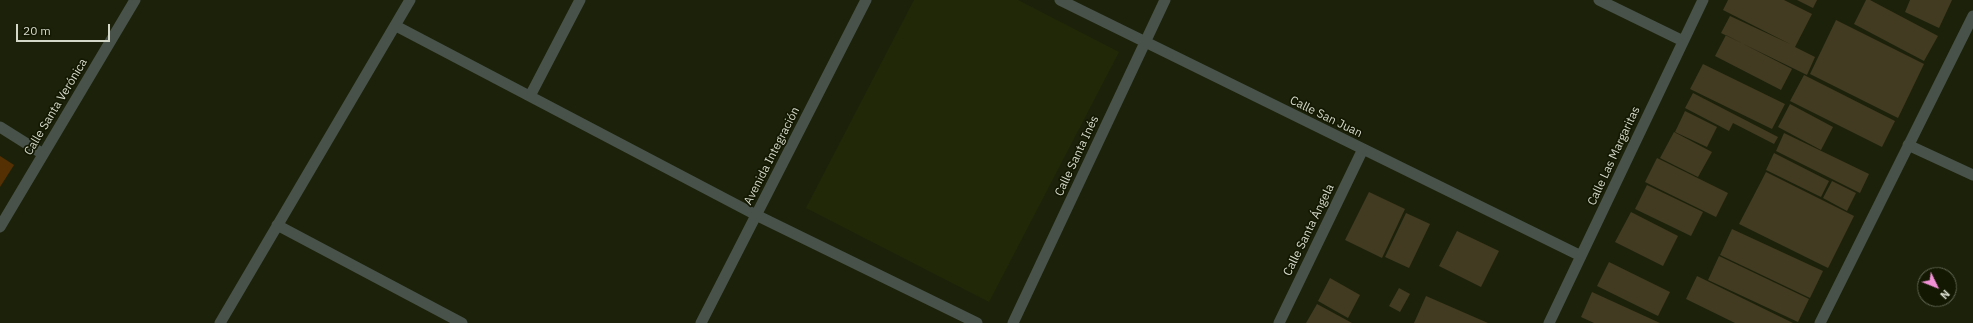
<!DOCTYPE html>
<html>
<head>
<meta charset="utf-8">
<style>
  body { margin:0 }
  #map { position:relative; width:1973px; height:323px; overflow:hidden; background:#1c220a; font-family:"IBM Plex Sans",sans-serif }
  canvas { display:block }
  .north { position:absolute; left:1917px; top:267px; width:40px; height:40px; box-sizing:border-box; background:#131802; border:1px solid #606552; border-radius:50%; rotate:133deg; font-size:11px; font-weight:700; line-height:16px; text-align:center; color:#d4d8c9 }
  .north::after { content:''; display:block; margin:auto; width:14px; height:18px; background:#f291d6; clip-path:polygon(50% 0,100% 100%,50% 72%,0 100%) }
  .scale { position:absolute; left:16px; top:24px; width:94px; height:18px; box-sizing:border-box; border:2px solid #d4d8c9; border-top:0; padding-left:5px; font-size:12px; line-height:14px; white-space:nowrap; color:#d4d8c9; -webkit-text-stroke:3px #131802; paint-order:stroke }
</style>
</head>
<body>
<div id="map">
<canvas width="1973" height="323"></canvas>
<div class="north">N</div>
<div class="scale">20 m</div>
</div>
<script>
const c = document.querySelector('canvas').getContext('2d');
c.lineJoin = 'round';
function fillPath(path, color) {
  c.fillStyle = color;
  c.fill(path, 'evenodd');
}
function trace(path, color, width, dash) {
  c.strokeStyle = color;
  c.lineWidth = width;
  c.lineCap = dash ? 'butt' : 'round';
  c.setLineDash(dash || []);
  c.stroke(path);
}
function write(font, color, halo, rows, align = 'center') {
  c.font = font + ' "IBM Plex Sans",sans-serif';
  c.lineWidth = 3.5;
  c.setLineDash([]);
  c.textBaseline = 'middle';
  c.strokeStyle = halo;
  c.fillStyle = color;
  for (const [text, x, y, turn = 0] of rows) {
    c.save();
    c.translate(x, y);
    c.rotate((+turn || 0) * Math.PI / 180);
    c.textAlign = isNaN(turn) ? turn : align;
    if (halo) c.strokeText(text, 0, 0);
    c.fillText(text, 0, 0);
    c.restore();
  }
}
fillPath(new Path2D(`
  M 914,0 L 1018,0 L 1119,52 L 989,302 L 806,208 Z`), '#212808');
fillPath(new Path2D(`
  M 0,156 L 14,165 L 0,187 Z`), '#553003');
fillPath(new Path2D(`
  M 1728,0 L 1784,0 L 1812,14 L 1795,47 L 1815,57 L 1807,75 L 1721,33 L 1730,16 L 1790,44 L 1723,10 Z
  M 1797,0 L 1817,0 L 1813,8 Z
  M 1866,0 L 1870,0 L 1938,36 L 1924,61 L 1854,24 Z
  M 1910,0 L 1952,0 L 1939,28 L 1905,12 Z
  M 1836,20 L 1924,64 L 1898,118 L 1810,74 Z
  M 1726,35 L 1792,69 L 1781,90 L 1715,56 Z
  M 1703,64 L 1785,104 L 1772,129 L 1690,89 Z
  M 1804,75 L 1895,121 L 1882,147 L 1790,101 Z
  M 1693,93 L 1778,137 L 1774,144 L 1733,123 L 1729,131 L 1685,108 Z
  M 1790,104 L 1833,127 L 1821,150 L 1778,127 Z
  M 1685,111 L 1717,127 L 1707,147 L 1675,132 Z
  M 1674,132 L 1712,152 L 1698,177 L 1660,158 Z
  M 1784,133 L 1869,174 L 1860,193 L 1776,151 Z
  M 1774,153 L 1829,181 L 1821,197 L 1766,170 Z
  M 1657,158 L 1728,193 L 1716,217 L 1645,182 Z
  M 1766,172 L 1854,216 L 1828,268 L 1739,224 Z
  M 1832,181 L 1856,193 L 1847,211 L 1823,198 Z
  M 1647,185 L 1703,212 L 1691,236 L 1635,209 Z
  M 1369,192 L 1405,209 L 1382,258 L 1345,240 Z
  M 1631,212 L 1678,236 L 1663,266 L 1615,242 Z
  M 1406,213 L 1430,224 L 1409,268 L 1385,257 Z
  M 1732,229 L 1823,271 L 1810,298 L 1720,255 Z
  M 1457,231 L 1499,251 L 1481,287 L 1439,266 Z
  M 1719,256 L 1809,299 L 1798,322 L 1708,280 Z
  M 1609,262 L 1670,292 L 1658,316 L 1597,286 Z
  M 1697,276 L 1793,323 L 1735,323 L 1686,299 Z
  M 1330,278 L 1360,295 L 1348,318 L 1318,301 Z
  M 1399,288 L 1410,294 L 1400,312 L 1389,306 Z
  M 1592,292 L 1660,323 L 1594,323 L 1581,317 Z
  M 1426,296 L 1488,323 L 1414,323 Z
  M 1317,304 L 1352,323 L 1306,323 Z`), '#423a21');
trace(new Path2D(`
  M 1060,0 L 1581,256
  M 1599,0 L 1683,41
  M 396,26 L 756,215 L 977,323
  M 530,96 L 580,0
  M 0,127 L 43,154
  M 1908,145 L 1973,175
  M 277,225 L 462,323
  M 0,227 L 135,0
  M 220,323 L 410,0
  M 1013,323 L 1165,0
  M 1279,323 L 1363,149
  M 1549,323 L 1703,0
  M 1820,323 L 1973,16`), '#48524a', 11);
trace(new Path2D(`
  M 701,323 L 866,0`), '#48524a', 11);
write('12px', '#d4d8c9', '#131802', [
  ["Calle Santa Verónica",56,107,-59],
  ["Calle San Juan",1326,117,26],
  ["Avenida Integración",772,156,-63],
  ["Calle Santa Inés",1077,156,-65],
  ["Calle Las Margaritas",1614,156,-65],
  ["Calle Santa Ángela",1309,230,-64]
]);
</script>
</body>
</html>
